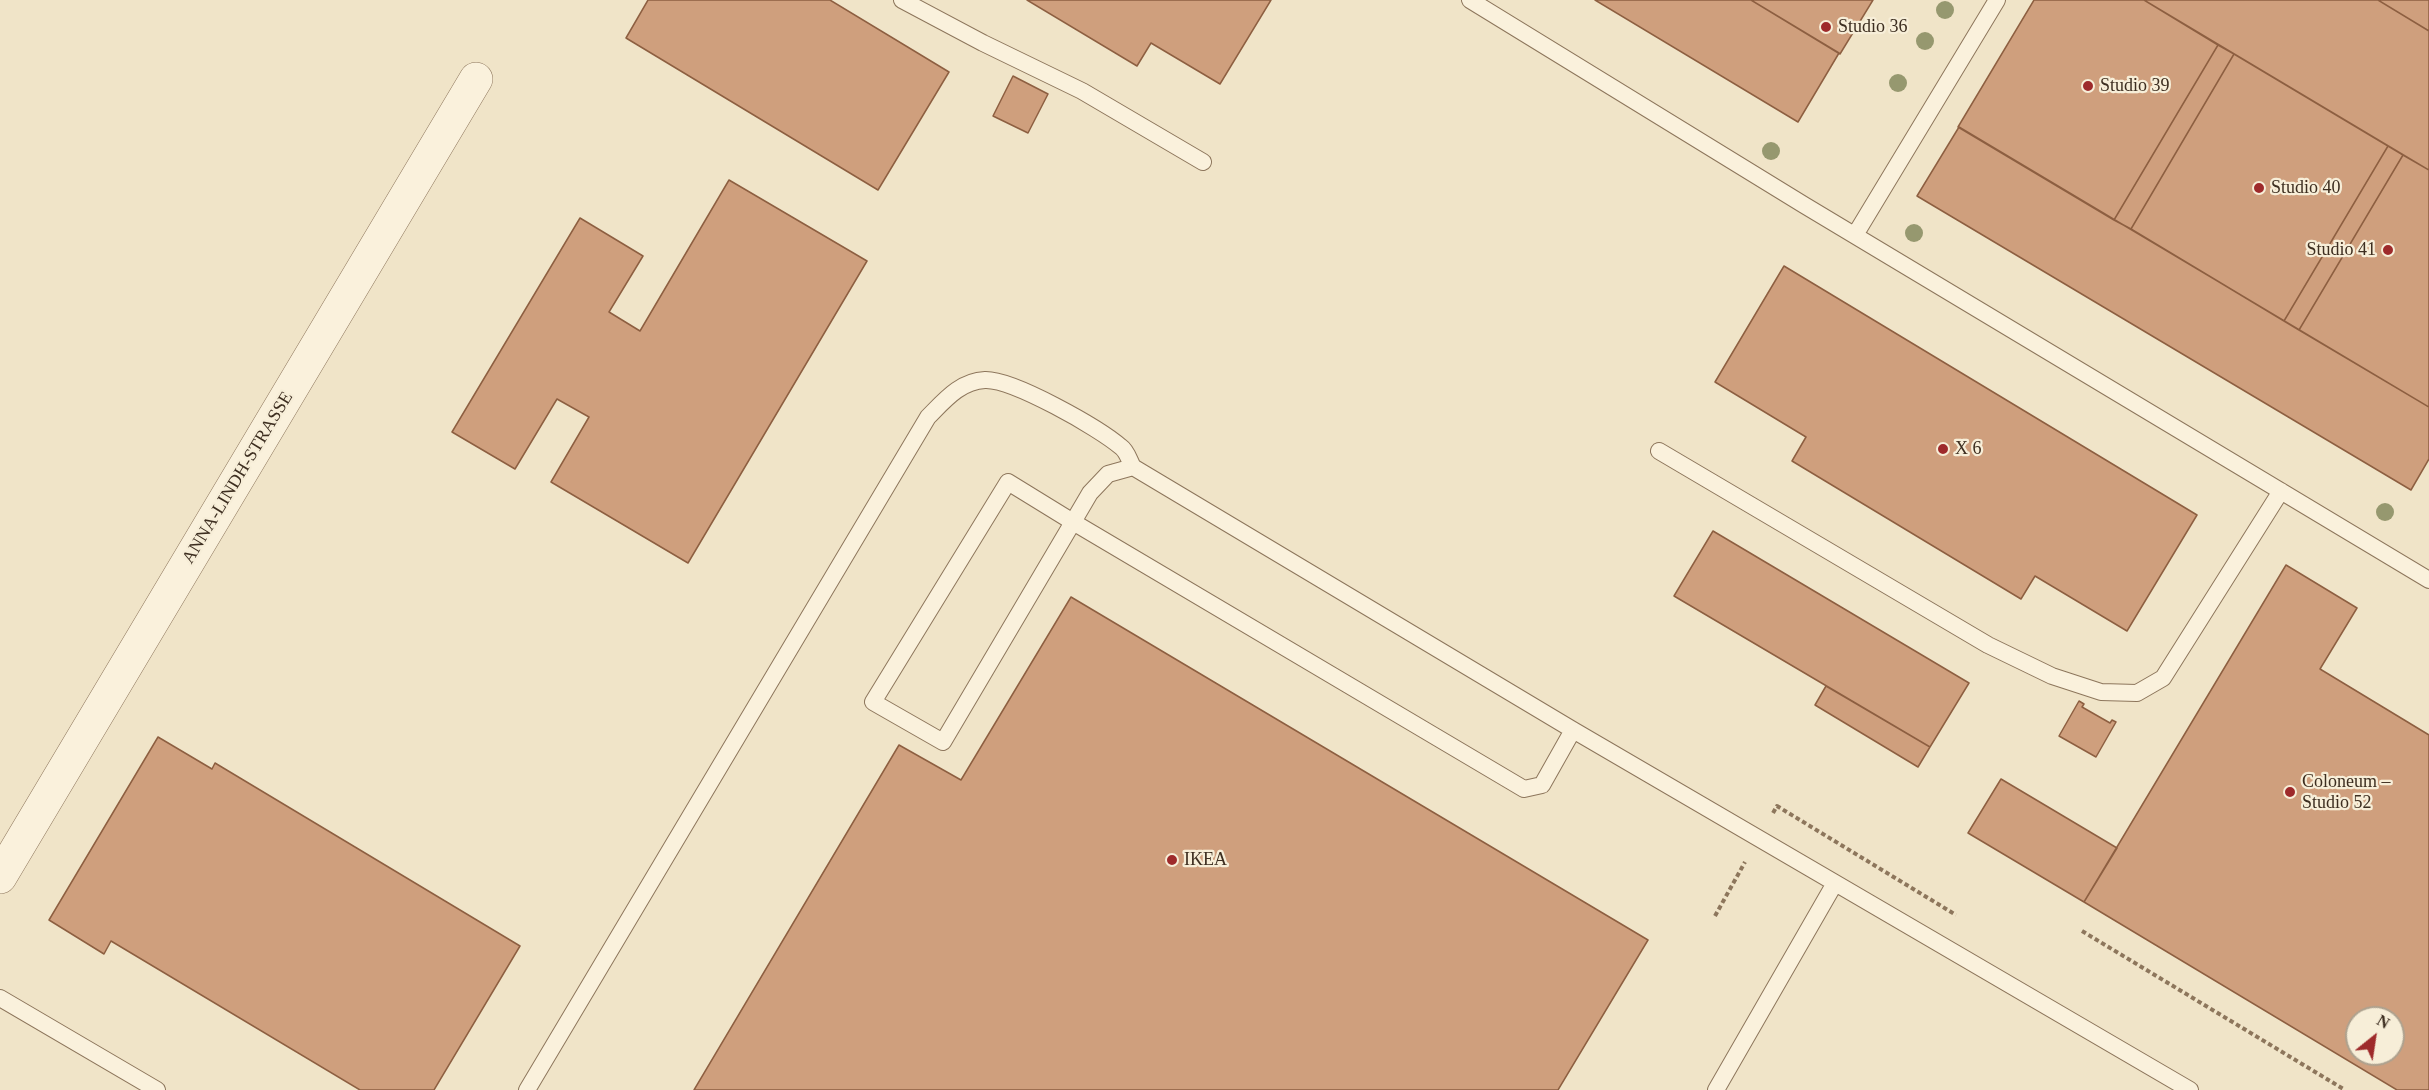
<!DOCTYPE html>
<html>
<head>
<meta charset="utf-8">
<style>
  body { margin:0 }
  #map { position:relative; width:2429px; height:1090px; overflow:hidden; background:#f0e4c8; font-family:Georgia,serif }
  canvas { display:block }
  .north { position:absolute; left:2345px; top:1006px; width:60px; height:60px; box-sizing:border-box; background:#f7eed8; border:2px solid #ada18e; border-radius:50%; rotate:30deg; font-size:16px; font-weight:700; line-height:24px; text-align:center; color:#3d2e20 }
  .north::after { content:''; display:block; margin:auto; width:21px; height:27px; background:#9e2a2b; clip-path:polygon(50% 0,100% 100%,50% 72%,0 100%) }
</style>
</head>
<body>
<div id="map">
<canvas width="2429" height="1090"></canvas>
<div class="north">N</div>
</div>
<script>
const c = document.querySelector('canvas').getContext('2d');
c.lineJoin = 'round';
function fillPath(path, color) {
  c.fillStyle = color;
  c.fill(path, 'evenodd');
}
function trace(path, color, width, dash) {
  c.strokeStyle = color;
  c.lineWidth = width;
  c.lineCap = dash ? 'butt' : 'round';
  c.setLineDash(dash || []);
  c.stroke(path);
}
function write(font, color, halo, rows, align = 'center') {
  c.font = font + ' Georgia,serif';
  c.lineWidth = 4.5;
  c.setLineDash([]);
  c.textBaseline = 'middle';
  c.strokeStyle = halo;
  c.fillStyle = color;
  for (const [text, x, y, turn = 0] of rows) {
    c.save();
    c.translate(x, y);
    c.rotate((+turn || 0) * Math.PI / 180);
    c.textAlign = isNaN(turn) ? turn : align;
    if (halo) c.strokeText(text, 0, 0);
    c.fillText(text, 0, 0);
    c.restore();
  }
}
const building = new Path2D(`
  M 648,0 L 830,0 L 949,72 L 878,190 L 626,38 Z
  M 1027,0 L 1271,0 L 1220,84 L 1151,43 L 1137,66 Z
  M 1595,0 L 1751,0 L 1839,53 L 1798,122 Z
  M 1751,0 L 1873,0 L 1840,54 Z
  M 2034,0 L 2144,0 L 2218,45 L 2114,220 L 1958,127 Z
  M 2144,0 L 2378,0 L 2429,31 L 2429,170 Z
  M 2378,0 L 2429,0 L 2429,31 Z
  M 2218,45 L 2234,54 L 2131,229 L 2114,220 Z
  M 2234,54 L 2388,146 L 2284,321 L 2131,229 Z
  M 1013,76 L 1048,94 L 1028,133 L 993,116 Z
  M 1959,127 L 2429,407 L 2429,459 L 2411,490 L 1917,196 Z
  M 2388,146 L 2403,155 L 2299,330 L 2284,321 Z
  M 2403,155 L 2429,170 L 2429,407 L 2299,330 Z
  M 729,180 L 867,261 L 688,563 L 551,482 L 589,417 L 557,399 L 515,469 L 452,432 L 580,218 L 643,256 L 609,312 L 640,331 Z
  M 1784,266 L 2197,515 L 2127,631 L 2035,576 L 2021,599 L 1792,461 L 1806,437 L 1715,382 Z
  M 1713,531 L 1969,683 L 1930,747 L 1674,596 Z
  M 2286,565 L 2357,608 L 2320,669 L 2429,735 L 2429,1090 L 2397,1090 L 2084,902 ZM 2357,1018 L 2393,1018 L 2393,1054 L 2357,1054 Z
  M 1071,597 L 1648,940 L 1558,1090 L 694,1090 L 899,745 L 961,780 Z
  M 1826,686 L 1930,747 L 1918,767 L 1815,705 Z
  M 2079,701 L 2084,704 L 2082,707 L 2110,723 L 2112,720 L 2116,722 L 2096,757 L 2059,736 Z
  M 158,737 L 212,769 L 215,763 L 520,946 L 434,1090 L 360,1090 L 111,941 L 104,954 L 49,920 Z
  M 2001,779 L 2117,848 L 2084,902 L 1968,833 Z`);
fillPath(building, '#cf9f7d');
trace(building, '#8d5f41', 1.5);
const lane = new Path2D(`
  M 902,0 L 983,43 L 1082,91 L 1203,162
  M 1470,0 L 1804,205 L 2429,580
  M 1855,235 L 1997,0
  M 1659,451 L 1988,645 L 2052,676 L 2101,692 L 2137,693 L 2163,678 L 2281,491
  M 1133,467 L 1108,474 L 1090,493 L 1073,522 L 943,742 L 873,702 L 1008,482 L 1073,522 L 1524,789 L 1542,785 L 1573,730
  M 0,998 L 157,1090
  M 527,1090 L 928,417 C 944,401 960,381 985,380 C 1013,379 1099,428 1121,447 C 1127,451 1129,460 1133,467 L 1573,730 L 2190,1090
  M 1716,1090 L 1835,883`);
const street = new Path2D(`
  M 0,877 L 476,79`);
trace(lane, '#8d765c', 18);
trace(street, '#8d765c', 34);
trace(new Path2D(`
  M 1773,813 L 1777,806 L 1956,915
  M 1715,916 L 1745,862
  M 2082,931 L 2345,1090`), '#8d765c', 4, [4.5, 3]);
trace(lane, '#faf1dc', 16);
trace(street, '#faf1dc', 33);
c.fillStyle = '#96986f';
for (const [x, y] of [
  [1945,10],
  [1925,41],
  [1898,83],
  [1771,151],
  [1914,233],
  [2385,512]
]) {
  c.beginPath();
  c.arc(x, y, 9, 0, 2 * Math.PI);
  c.fill();
}
for (const [x, y, r, color] of [
  [1826,27,6,"#9e2a2b"],
  [2088,86,6,"#9e2a2b"],
  [2259,188,6,"#9e2a2b"],
  [2388,250,6,"#9e2a2b"],
  [1943,449,6,"#9e2a2b"],
  [2290,792,6,"#9e2a2b"],
  [1172,860,6,"#9e2a2b"]
]) {
  const dot = new Path2D();
  dot.arc(x, y, r, 0, 2 * Math.PI);
  c.fillStyle = color;
  c.fill(dot);
  trace(dot, '#f7eed8', 2);
}
write('18px', '#3d2e20', '#f7eed8', [
  ["Studio 36",1838,27],
  ["Studio 39",2100,86],
  ["Studio 40",2271,188],
  ["Studio 41",2376,250,"right"],
  ["X 6",1955,449],
  ["Coloneum –",2302,782],
  ["Studio 52",2302,803],
  ["IKEA",1184,860]
], 'left');
write('18px', '#3d2e20', '#f7eed8', [
  ["ANNA-LINDH-STRASSE",238,478,-59]
]);
</script>
</body>
</html>
